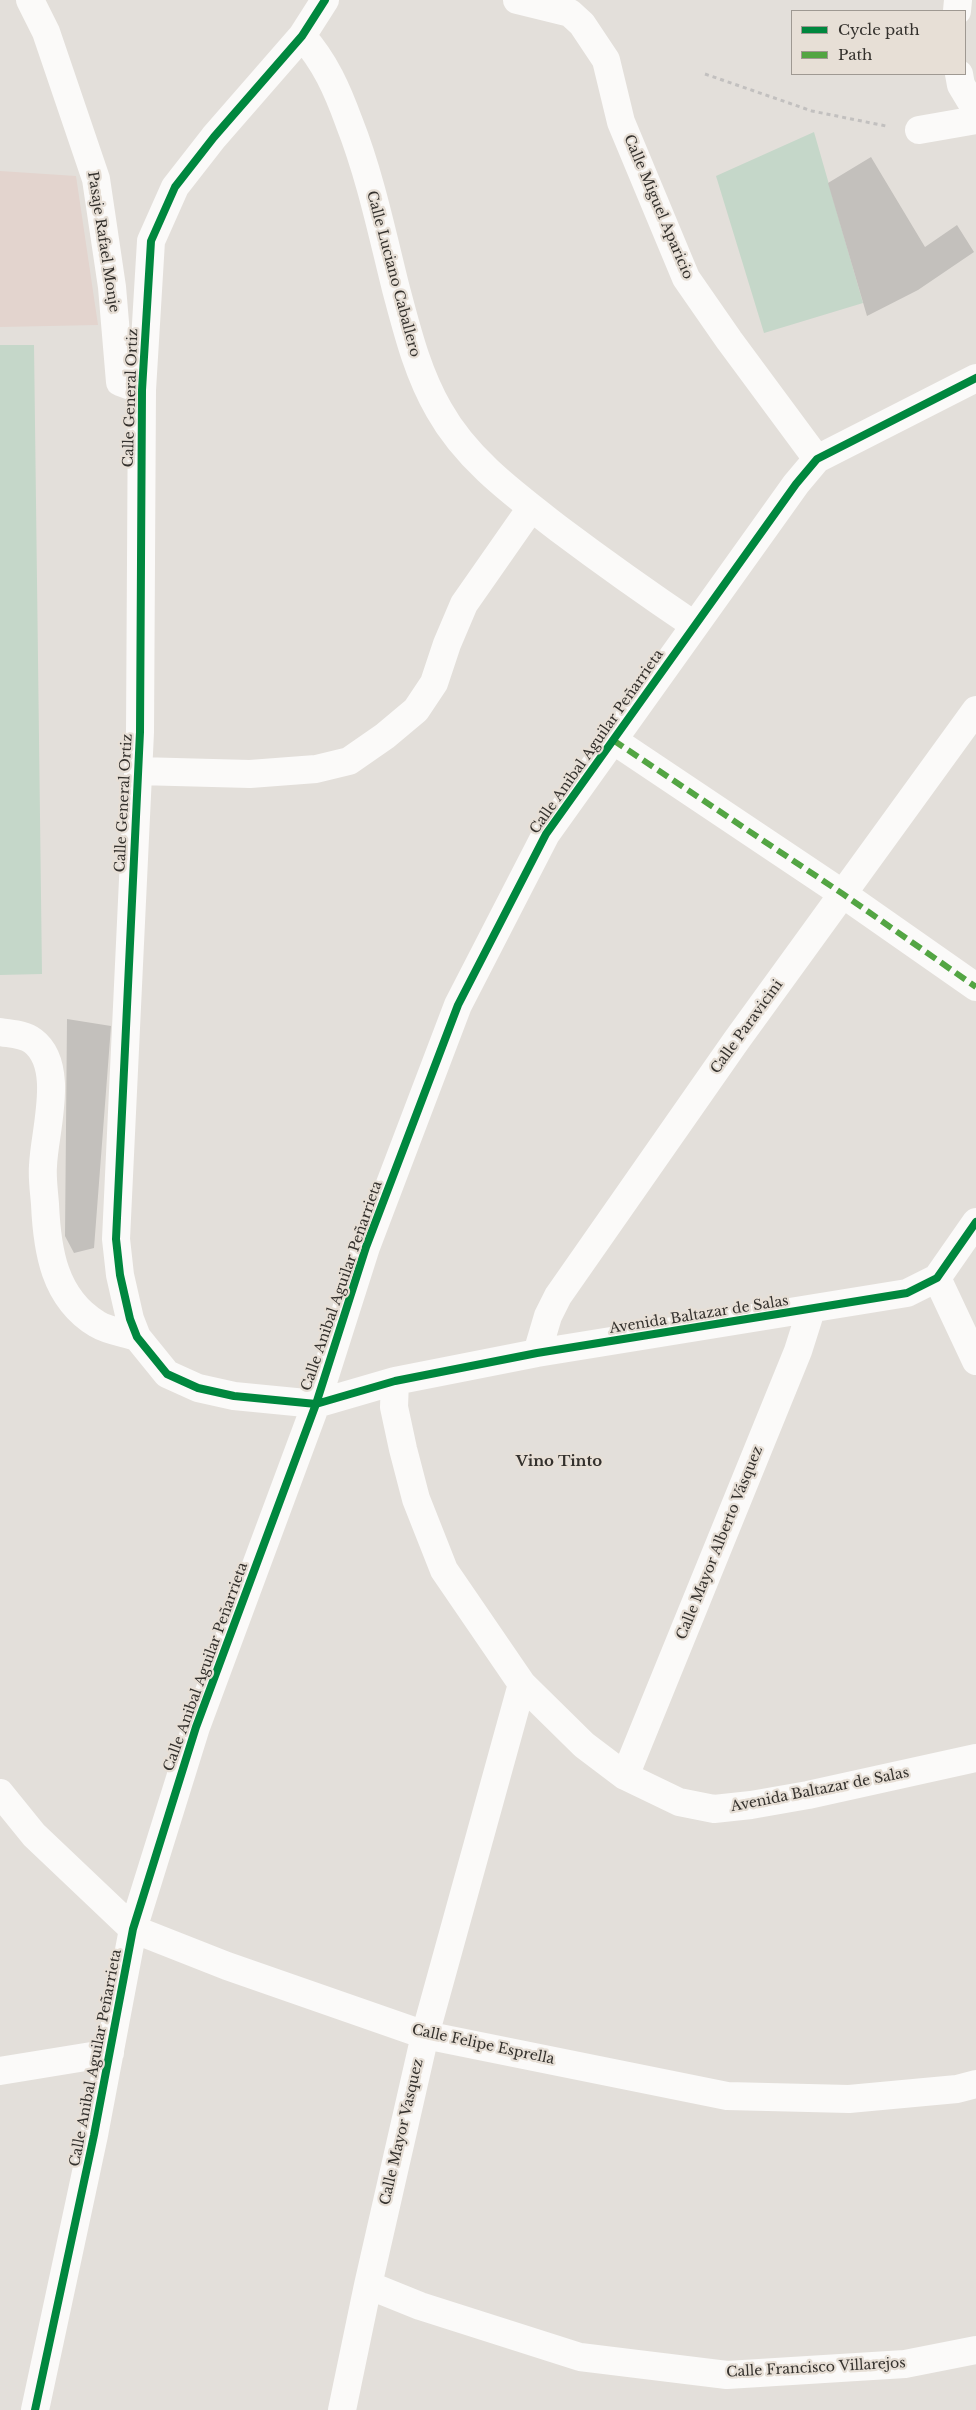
<!DOCTYPE html>
<html>
<head>
<meta charset="utf-8">
<style>
  body { margin:0 }
  #map { position:relative; width:976px; height:2410px; overflow:hidden; background:#e3dfda; font-family:"Libre Baskerville",serif }
  canvas { display:block }
  .legend { position:absolute; left:791px; top:10px; width:175px; height:65px; box-sizing:border-box; background:#e7dfd6; border:1px solid #9f9992; margin:0; padding:6px 9px; list-style:none; font-size:15px; color:#34312d }
  .legend li { display:flex; align-items:center; gap:10px; height:25px }
  .legend b { width:25px; border:1px solid #9f9992 }
</style>
</head>
<body>
<div id="map">
<canvas width="976" height="2410"></canvas>
<ul class="legend">
<li><b style="height:6px;background:#00873e"></b>Cycle path</li>
<li><b style="height:6px;background:#53a543"></b>Path</li>
</ul>
</div>
<script>
const c = document.querySelector('canvas').getContext('2d');
c.lineJoin = 'round';
function fillPath(path, color) {
  c.fillStyle = color;
  c.fill(path, 'evenodd');
}
function trace(path, color, width, dash) {
  c.strokeStyle = color;
  c.lineWidth = width;
  c.lineCap = dash ? 'butt' : 'round';
  c.setLineDash(dash || []);
  c.stroke(path);
}
function write(font, color, halo, rows, align = 'center') {
  c.font = font + ' "Libre Baskerville",serif';
  c.lineWidth = 4.5;
  c.setLineDash([]);
  c.textBaseline = 'middle';
  c.strokeStyle = halo;
  c.fillStyle = color;
  for (const [text, x, y, turn = 0] of rows) {
    c.save();
    c.translate(x, y);
    c.rotate((+turn || 0) * Math.PI / 180);
    c.textAlign = isNaN(turn) ? turn : align;
    if (halo) c.strokeText(text, 0, 0);
    c.fillText(text, 0, 0);
    c.restore();
  }
}
fillPath(new Path2D(`
  M 0,171 L 76,176 L 98,325 L 0,327 Z`), '#e3d4ce');
fillPath(new Path2D(`
  M 814,132 L 863,303 L 764,333 L 716,176 Z
  M 0,345 L 34,345 L 42,974 L 0,975 Z`), '#c5d7c9');
fillPath(new Path2D(`
  M 871,157 L 925,247 L 957,225 L 974,252 L 918,290 L 867,316 L 828,183 Z
  M 67,1019 L 111,1026 L 94,1248 L 74,1253 L 65,1236 Z`), '#c3c0bc');
trace(new Path2D(`
  M 705,74 L 812,111 L 886,126`), '#c2c0bf', 3, [4, 4]);
trace(new Path2D(`
  M 30,0 L 46,32 L 96,179 L 112,287 L 120,382 L 142,390
  M 325,0 L 302,36 L 214,137 L 175,187 L 151,241 L 142,390 L 140,732 L 116,1239 L 120,1275 L 130,1319 L 137,1337 L 167,1374 L 198,1388 L 234,1396 L 316,1404 L 395,1381 L 537,1353 L 907,1293 L 937,1278 L 976,1222
  M 517,0 L 570,13 L 582,24 L 606,60 L 621,122 L 686,278 L 729,340 L 817,459
  M 957,11 L 958,0
  M 302,36 C 325,62 337,89 349,122 C 370,175 382,233 396,289 C 407,330 417,372 439,410 C 467,460 514,494 559,529 C 603,562 648,594 694,625
  M 959,74 L 961,85 L 976,110
  M 919,130 L 976,120
  M 613,740 L 843,894 L 976,987
  M 138,771 L 250,774 L 316,769 L 349,761 L 385,736 L 416,710 L 434,683 L 447,644 L 464,604 L 531,508
  M 0,1032 C 11,1034 24,1034 33,1041 C 66,1066 44,1132 43,1166 C 42,1178 44,1191 45,1204 C 47,1250 54,1298 97,1324 C 108,1331 125,1333 137,1337
  M 937,1278 L 976,1361
  M 537,1353 L 548,1316 L 558,1296 L 736,1041 L 976,710
  M 395,1381 L 394,1407 L 403,1449 L 416,1499 L 444,1570 L 522,1684 L 584,1745 L 625,1776 L 679,1802 L 714,1809 L 751,1805 L 808,1795 L 976,1758
  M 625,1776 L 798,1351 L 811,1310
  M 0,1793 L 34,1835 L 133,1929 L 227,1966 L 425,2035 L 727,2096 L 849,2099 L 957,2089 L 976,2084
  M 0,2071 L 110,2053
  M 368,2285 L 420,2306 L 580,2357 L 727,2375 L 905,2364 L 976,2350
  M 35,2410 L 94,2135 L 133,1929 L 196,1727 L 316,1404 L 366,1247 L 458,1005 L 546,834 L 796,484 L 817,459 L 976,378
  M 342,2410 L 368,2285 L 425,2035 L 522,1684`), '#fbfaf9', 28);
trace(new Path2D(`
  M 613,740 L 843,894 L 976,987`), '#53a543', 6, [12, 6]);
trace(new Path2D(`
  M 325,0 L 302,36 L 214,137 L 175,187 L 151,241 L 142,390 L 140,732 L 116,1239 L 120,1275 L 130,1319 L 137,1337 L 167,1374 L 198,1388 L 234,1396 L 316,1404 L 395,1381 L 537,1353 L 907,1293 L 937,1278 L 976,1222
  M 35,2410 L 94,2135 L 133,1929 L 196,1727 L 316,1404 L 366,1247 L 458,1005 L 546,834 L 796,484 L 817,459 L 976,378`), '#00873e', 8);
write('14px', '#34312d', '#e7dfd6', [
  ["Calle Miguel Aparicio",658,207,67],
  ["Pasaje Rafael Monje",103,242,81],
  ["Calle Luciano Caballero",393,274,75],
  ["Calle General Ortiz",131,398,-88],
  ["Calle Anibal Aguilar Peñarrieta",597,742,-55],
  ["Calle General Ortiz",124,803,-87],
  ["Calle Paravicini",747,1027,-54],
  ["Calle Anibal Aguilar Peñarrieta",342,1286,-71],
  ["Avenida Baltazar de Salas",699,1315,-9],
  ["Calle Mayor Alberto Vásquez",720,1543,-68],
  ["Calle Anibal Aguilar Peñarrieta",206,1667,-70],
  ["Avenida Baltazar de Salas",820,1790,-11],
  ["Calle Felipe Esprella",483,2045,12],
  ["Calle Anibal Aguilar Peñarrieta",96,2058,-79],
  ["Calle Mayor Vasquez",402,2132,-77],
  ["Calle Francisco Villarejos",816,2368,-3]
]);
write('bold 15px', '#34312d', '#e7dfd6', [
  ["Vino Tinto",559,1462]
]);
</script>
</body>
</html>
